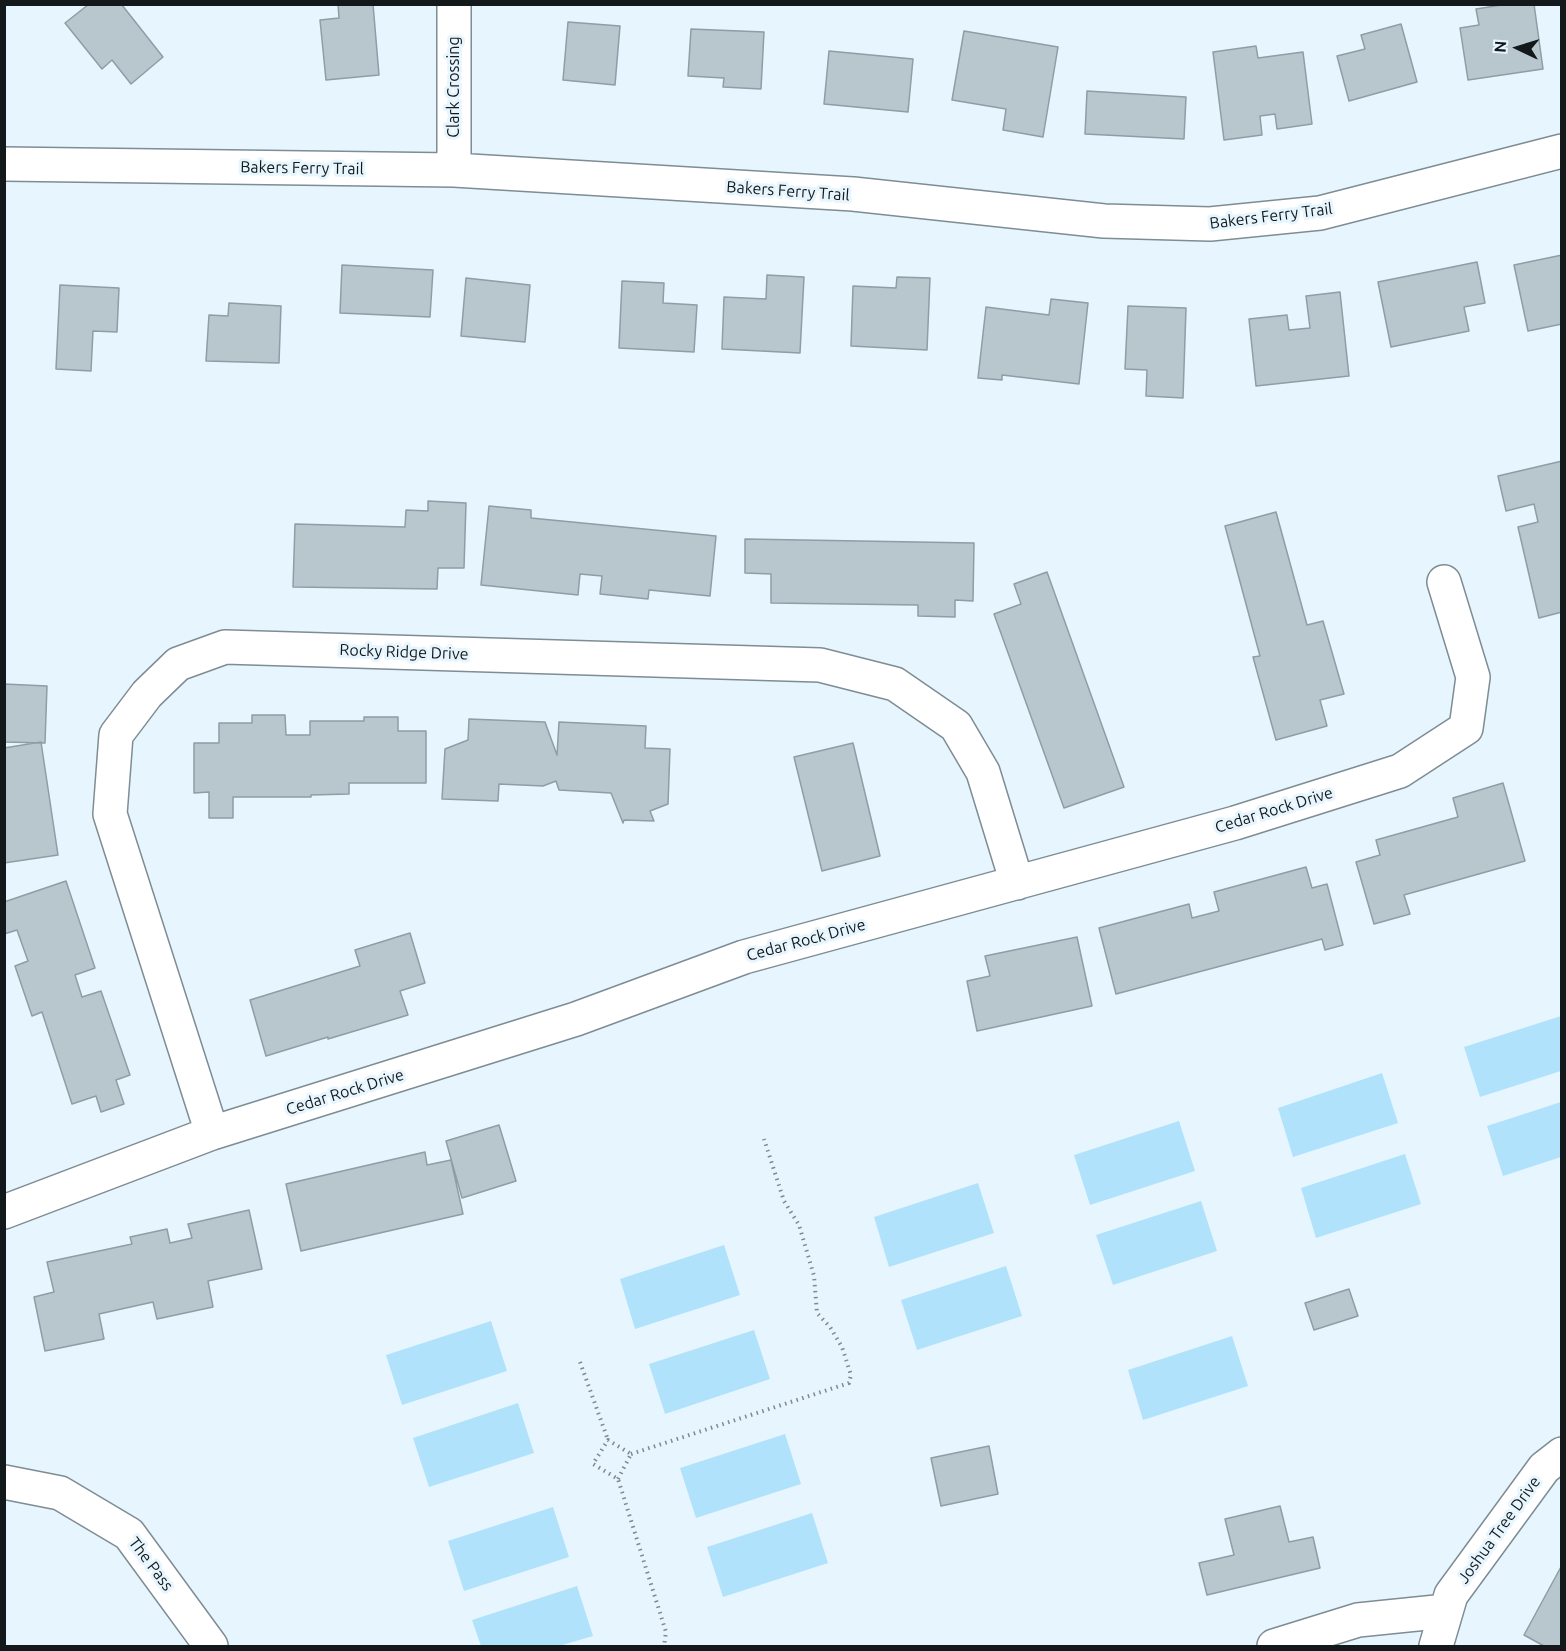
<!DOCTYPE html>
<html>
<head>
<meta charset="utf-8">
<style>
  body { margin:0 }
  #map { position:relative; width:1566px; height:1651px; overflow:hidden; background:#e7f6fe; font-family:Ubuntu,sans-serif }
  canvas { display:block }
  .frame { position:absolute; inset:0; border:6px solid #13191b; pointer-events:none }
  .north { position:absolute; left:1488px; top:18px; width:60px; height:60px; -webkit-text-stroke:4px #e7f6fe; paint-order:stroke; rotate:274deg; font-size:16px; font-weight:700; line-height:24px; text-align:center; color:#13191b }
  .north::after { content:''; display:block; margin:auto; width:21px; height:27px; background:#13191b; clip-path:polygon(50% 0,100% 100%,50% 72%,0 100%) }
</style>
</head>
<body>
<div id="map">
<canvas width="1566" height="1651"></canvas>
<div class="frame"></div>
<div class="north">N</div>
</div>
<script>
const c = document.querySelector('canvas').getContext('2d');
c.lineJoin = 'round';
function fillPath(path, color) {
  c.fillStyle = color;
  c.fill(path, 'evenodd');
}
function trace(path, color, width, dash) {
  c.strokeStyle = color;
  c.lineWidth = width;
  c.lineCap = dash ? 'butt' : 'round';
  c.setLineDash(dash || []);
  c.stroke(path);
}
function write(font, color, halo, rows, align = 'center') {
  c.font = font + ' Ubuntu,sans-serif';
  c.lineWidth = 6;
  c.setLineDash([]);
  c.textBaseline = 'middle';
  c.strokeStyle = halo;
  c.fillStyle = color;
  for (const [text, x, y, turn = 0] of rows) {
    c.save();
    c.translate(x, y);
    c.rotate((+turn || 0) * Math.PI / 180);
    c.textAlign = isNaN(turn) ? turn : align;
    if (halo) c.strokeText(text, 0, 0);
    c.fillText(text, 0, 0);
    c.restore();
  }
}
fillPath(new Path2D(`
  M 1561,1016 L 1561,1071 L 1480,1097 L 1464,1047 Z
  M 1382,1073 L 1398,1123 L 1293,1157 L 1278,1108 Z
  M 1561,1102 L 1561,1157 L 1503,1176 L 1487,1126 Z
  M 1179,1121 L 1195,1171 L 1090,1205 L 1074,1155 Z
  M 1405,1154 L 1421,1204 L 1316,1238 L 1301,1188 Z
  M 978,1183 L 994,1233 L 889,1267 L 874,1217 Z
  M 1201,1201 L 1217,1251 L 1113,1285 L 1096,1235 Z
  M 724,1245 L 740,1295 L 635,1329 L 620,1279 Z
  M 1006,1266 L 1022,1316 L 917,1350 L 901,1300 Z
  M 491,1321 L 507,1371 L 402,1405 L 386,1355 Z
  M 754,1330 L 770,1379 L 665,1414 L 649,1364 Z
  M 1232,1336 L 1248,1386 L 1143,1420 L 1128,1370 Z
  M 518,1403 L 534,1453 L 429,1487 L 413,1438 Z
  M 785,1434 L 801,1484 L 696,1518 L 680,1468 Z
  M 553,1507 L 569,1557 L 464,1591 L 448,1541 Z
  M 812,1513 L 828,1563 L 723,1597 L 707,1547 Z
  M 577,1586 L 593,1636 L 559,1646 L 481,1646 L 472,1620 Z`), '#b0e2fc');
const building = new Path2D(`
  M 89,4 L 123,4 L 122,5 L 163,57 L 131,84 L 112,60 L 102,69 L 65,23 Z
  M 338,4 L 373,4 L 379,75 L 326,80 L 320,20 L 339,18 Z
  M 1508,4 L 1534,4 L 1543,69 L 1468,80 L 1460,28 L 1479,25 L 1476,9 Z
  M 568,22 L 620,26 L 615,85 L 563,80 Z
  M 1401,24 L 1417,82 L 1349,101 L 1337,56 L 1365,49 L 1361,35 Z
  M 691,29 L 764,32 L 761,89 L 723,87 L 724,78 L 688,76 Z
  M 964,31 L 1058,47 L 1043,137 L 1003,130 L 1006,109 L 952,100 Z
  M 1256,46 L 1258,58 L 1303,52 L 1312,124 L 1277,129 L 1275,114 L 1260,116 L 1262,135 L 1224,140 L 1213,52 Z
  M 829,51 L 913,59 L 908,112 L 824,104 Z
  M 1087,91 L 1186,97 L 1184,139 L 1085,134 Z
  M 1562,255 L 1562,324 L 1528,331 L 1514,265 Z
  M 1477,262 L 1485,303 L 1464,307 L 1469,331 L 1391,347 L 1378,282 Z
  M 342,265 L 433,270 L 430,317 L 340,313 Z
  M 767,275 L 804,277 L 800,353 L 722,349 L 724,297 L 766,299 Z
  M 897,277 L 930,278 L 927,350 L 851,346 L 853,286 L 896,288 Z
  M 466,278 L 530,285 L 525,342 L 461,336 Z
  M 622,281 L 664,283 L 663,303 L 697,305 L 694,352 L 619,348 Z
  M 60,285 L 119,288 L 117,332 L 93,331 L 91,371 L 56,369 Z
  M 1340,292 L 1349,376 L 1256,386 L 1249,319 L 1287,315 L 1289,330 L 1310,328 L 1306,296 Z
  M 1051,299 L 1088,303 L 1079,384 L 1002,375 L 1002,380 L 978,378 L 986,307 L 1049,315 Z
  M 229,303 L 281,306 L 279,363 L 206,361 L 209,315 L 228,316 Z
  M 1128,306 L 1186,308 L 1183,398 L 1146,396 L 1147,370 L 1125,369 Z
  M 1562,461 L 1562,612 L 1539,618 L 1518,527 L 1538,522 L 1534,504 L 1506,511 L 1498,476 Z
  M 428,501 L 466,503 L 464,568 L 438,568 L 437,589 L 293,587 L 295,524 L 405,527 L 406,510 L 428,511 Z
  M 489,506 L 531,510 L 531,518 L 716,536 L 710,596 L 649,590 L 648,599 L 600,594 L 602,576 L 580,574 L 578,595 L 481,585 Z
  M 1276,512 L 1307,625 L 1323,621 L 1344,694 L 1320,700 L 1327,726 L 1276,740 L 1253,657 L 1260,656 L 1225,526 Z
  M 745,539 L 974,543 L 973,601 L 955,600 L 955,617 L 918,616 L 918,605 L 771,603 L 771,574 L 745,573 Z
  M 1047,572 L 1124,787 L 1064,808 L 994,614 L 1021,604 L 1014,584 Z
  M 4,684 L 47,686 L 45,743 L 4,742 Z
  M 252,715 L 285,715 L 286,735 L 310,735 L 310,721 L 364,721 L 364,717 L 398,717 L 398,731 L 426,731 L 426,783 L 349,783 L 349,794 L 311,795 L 311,797 L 233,797 L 233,818 L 209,818 L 209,792 L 194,793 L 194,743 L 219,743 L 219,723 L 252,723 Z
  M 469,719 L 545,722 L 557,755 L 559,722 L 646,726 L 645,748 L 670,749 L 668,804 L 650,811 L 654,821 L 624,820 L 623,823 L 611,793 L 559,790 L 556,781 L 543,786 L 499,784 L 498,801 L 442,799 L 445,749 L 468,740 Z
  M 41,742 L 58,855 L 4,863 L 4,748 Z
  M 853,743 L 880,856 L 822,871 L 794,757 Z
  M 1503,783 L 1525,861 L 1404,895 L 1410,914 L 1374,924 L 1356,862 L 1380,855 L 1376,840 L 1458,817 L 1453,798 Z
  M 1306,867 L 1312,888 L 1327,884 L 1343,945 L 1325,950 L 1322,939 L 1116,994 L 1099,928 L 1189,904 L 1192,918 L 1219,911 L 1214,892 Z
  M 66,881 L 95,968 L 75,975 L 82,997 L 101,991 L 130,1075 L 116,1080 L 124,1104 L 101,1112 L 96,1096 L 72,1104 L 42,1012 L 32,1016 L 15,966 L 28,961 L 17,930 L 4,934 L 4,902 Z
  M 410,933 L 425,983 L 400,991 L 408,1015 L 328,1039 L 328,1037 L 266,1056 L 250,1000 L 360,966 L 355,950 Z
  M 1077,937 L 1092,1006 L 977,1031 L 967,981 L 990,976 L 985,956 Z
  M 499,1125 L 516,1181 L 462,1198 L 446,1141 Z
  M 425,1152 L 427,1165 L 451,1160 L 463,1214 L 301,1251 L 286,1184 Z
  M 249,1210 L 262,1269 L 208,1281 L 213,1307 L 157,1319 L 153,1302 L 99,1314 L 104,1339 L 45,1351 L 34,1297 L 54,1292 L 47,1262 L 132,1244 L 130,1237 L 167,1229 L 170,1243 L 192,1238 L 188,1224 Z
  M 1349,1289 L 1358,1316 L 1314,1330 L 1305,1303 Z
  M 989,1446 L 998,1494 L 941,1506 L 931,1458 Z
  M 1280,1506 L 1289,1542 L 1313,1537 L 1320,1568 L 1207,1595 L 1199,1563 L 1234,1555 L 1225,1519 Z
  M 1562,1565 L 1562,1646 L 1544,1646 L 1524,1635 Z`);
fillPath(building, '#b8c6ce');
trace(building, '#8f9da5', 1.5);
const minor = new Path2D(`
  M 454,4 L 454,170
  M 4,164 L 454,170 L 853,194 L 1104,221 L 1210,224 L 1320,213 L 1562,151
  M 212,1133 L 110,814 L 116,735 L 147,694 L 178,664 L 225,647 L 820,665 L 895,684 L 956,726 L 983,772 L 1017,883
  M 4,1212 L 212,1133 L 576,1019 L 744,957 L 1235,823 L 1400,771 L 1466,728 L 1473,677 L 1444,582
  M 1274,1646 L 1358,1620 L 1446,1611
  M 1436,1646 L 1451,1595 L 1544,1468 L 1562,1454`);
const tertiary = new Path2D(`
  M 4,1482 L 60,1493 L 129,1534 L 211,1646`);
trace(minor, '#7e8c93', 36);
trace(tertiary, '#7e8c93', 36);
trace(new Path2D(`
  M 580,1362 L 608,1440
  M 631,1454 L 849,1383 L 851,1375 L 842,1347 L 830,1327 L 817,1313 L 814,1276 L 799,1225 L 784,1201 L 764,1139
  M 618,1479 L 631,1454 L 608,1440 L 593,1464 L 618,1479 L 666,1632 L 664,1646`), '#7f8a8f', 4, [1.5, 4.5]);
trace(minor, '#fff', 33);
trace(tertiary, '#fff', 33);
write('16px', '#13191b', '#e7f6fe', [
  ["Clark Crossing",454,87,-90],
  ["Bakers Ferry Trail",302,168,1],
  ["Bakers Ferry Trail",788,191,4],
  ["Bakers Ferry Trail",1271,216,-7],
  ["Rocky Ridge Drive",404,652,2],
  ["Cedar Rock Drive",1274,810,-17],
  ["Cedar Rock Drive",806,940,-15],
  ["Cedar Rock Drive",345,1092,-17],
  ["Joshua Tree Drive",1499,1530,-54],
  ["The Pass",151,1564,53]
]);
</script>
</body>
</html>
